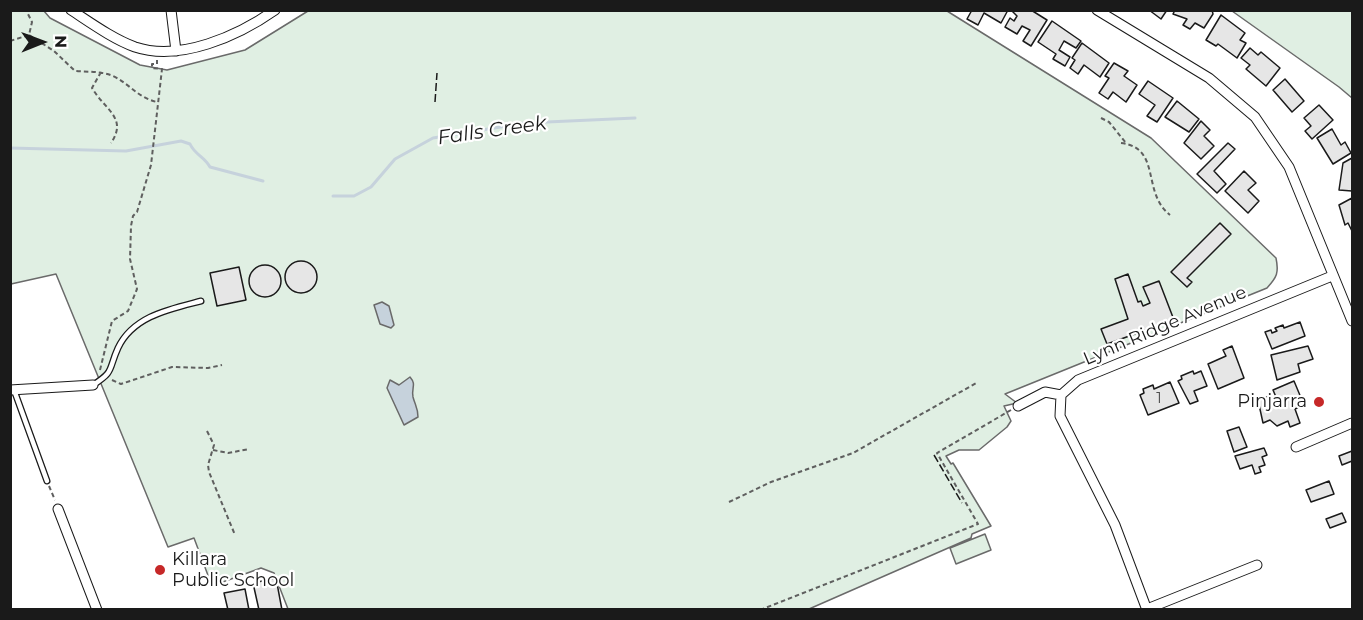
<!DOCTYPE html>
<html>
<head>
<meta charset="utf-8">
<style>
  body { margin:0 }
  #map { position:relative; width:1363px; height:620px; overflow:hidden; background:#fff; font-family:Montserrat,sans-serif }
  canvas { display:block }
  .frame { position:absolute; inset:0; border:12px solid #1a1a1a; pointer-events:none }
  .north { position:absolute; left:12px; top:12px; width:60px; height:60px; -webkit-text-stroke:4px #fff; paint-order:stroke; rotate:89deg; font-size:16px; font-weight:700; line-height:24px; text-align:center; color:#1a1a1a }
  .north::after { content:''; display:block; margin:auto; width:21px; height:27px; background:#1a1a1a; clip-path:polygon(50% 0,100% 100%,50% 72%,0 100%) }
</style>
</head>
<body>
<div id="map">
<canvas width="1363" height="620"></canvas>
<div class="frame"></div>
<div class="north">N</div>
</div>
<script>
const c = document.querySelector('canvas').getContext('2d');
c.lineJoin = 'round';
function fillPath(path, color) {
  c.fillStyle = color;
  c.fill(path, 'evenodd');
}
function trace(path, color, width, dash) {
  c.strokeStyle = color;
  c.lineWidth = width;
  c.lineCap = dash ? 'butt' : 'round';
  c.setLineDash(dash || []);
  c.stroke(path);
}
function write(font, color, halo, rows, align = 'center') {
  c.font = font + ' Montserrat,sans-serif';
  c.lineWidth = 4.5;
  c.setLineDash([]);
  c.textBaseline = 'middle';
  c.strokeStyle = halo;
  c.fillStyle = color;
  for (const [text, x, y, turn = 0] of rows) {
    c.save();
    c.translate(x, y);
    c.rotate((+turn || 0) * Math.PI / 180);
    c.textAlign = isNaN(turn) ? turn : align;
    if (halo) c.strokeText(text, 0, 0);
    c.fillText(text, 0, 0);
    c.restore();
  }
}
const green = new Path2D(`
  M 10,11 L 44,11 L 50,18 L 140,65 L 167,70 L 245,50 L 308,11 L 947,11 L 1151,138 L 1276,258 C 1279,273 1277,277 1267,288 L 1005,394 L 1017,403 L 1004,406 L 1011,421 L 1007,427 L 979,450 L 959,450 L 946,456 L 951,464 L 953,463 L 991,526 L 972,534 L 971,538 L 809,609 L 288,609 L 274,573 L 261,568 L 212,586 L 194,538 L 168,547 L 56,274 L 11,284 Z
  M 1232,11 L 1352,11 L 1352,98 L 1339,87 Z
  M 985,534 L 991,550 L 956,564 L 950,548 Z`);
fillPath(green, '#e0efe3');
trace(green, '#6a6a6a', 1.5);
const water = new Path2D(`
  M 382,302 L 389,306 L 394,325 L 391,328 L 380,324 L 374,305 Z
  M 410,377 C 417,385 411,388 413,397 C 415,405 418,408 418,417 L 404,425 L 387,388 L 390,380 L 399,385 Z`);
fillPath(water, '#c6d2dc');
trace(water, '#6a6a6a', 1.5);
trace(new Path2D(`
  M 10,148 L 126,151 L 181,141 L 190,144 C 195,155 204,156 210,167 L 263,181
  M 333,196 L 354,196 L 371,187 L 395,159 L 433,138 L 525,123 L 635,118`), '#c6d2dc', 3);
const building = new Path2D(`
  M 972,10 L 1008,10 L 1001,23 L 984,13 L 978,25 L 967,19 Z
  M 1011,10 L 1031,10 L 1047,20 L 1031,46 L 1023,41 L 1030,30 L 1022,26 L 1017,34 L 1005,27 L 1010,18 L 1014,21 L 1017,16 Z
  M 1149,10 L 1167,10 L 1161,19 Z
  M 1212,10 L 1213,14 L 1204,28 L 1195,23 L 1190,29 L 1183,25 L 1187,19 L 1173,14 L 1175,10 Z
  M 1221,15 L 1245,33 L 1240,40 L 1246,43 L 1237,58 L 1218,44 L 1216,46 L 1206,40 Z
  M 1052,21 L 1081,41 L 1076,48 L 1064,41 L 1059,50 L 1070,57 L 1065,66 L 1053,59 L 1056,54 L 1038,42 Z
  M 1082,43 L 1109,63 L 1100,77 L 1084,65 L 1078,74 L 1070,68 L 1075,60 L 1072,58 Z
  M 1250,48 L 1258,55 L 1261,52 L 1280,68 L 1266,86 L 1246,69 L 1250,65 L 1241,58 Z
  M 1114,63 L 1128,71 L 1124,76 L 1137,85 L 1126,102 L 1113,92 L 1108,99 L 1099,93 L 1109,78 L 1105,76 Z
  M 1285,79 L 1304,101 L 1292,112 L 1273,90 Z
  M 1148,81 L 1173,98 L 1157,122 L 1147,116 L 1155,105 L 1139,94 Z
  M 1177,101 L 1199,119 L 1189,132 L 1165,117 Z
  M 1319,105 L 1333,120 L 1312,139 L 1305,131 L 1311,126 L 1304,118 Z
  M 1201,121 L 1210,130 L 1204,136 L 1214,146 L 1201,159 L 1184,143 Z
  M 1332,129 L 1341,145 L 1345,142 L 1351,153 L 1333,164 L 1317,138 Z
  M 1228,143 L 1235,149 L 1214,171 L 1226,184 L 1217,193 L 1197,174 Z
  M 1352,158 L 1352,191 L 1339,190 L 1343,163 Z
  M 1244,171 L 1256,183 L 1248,190 L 1259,201 L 1248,213 L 1225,191 Z
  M 1352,198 L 1352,231 L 1348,223 L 1345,225 L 1339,205 Z
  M 1220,223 L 1231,234 L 1187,278 L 1192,282 L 1187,287 L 1171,272 Z
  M285 277a16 16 0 1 1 32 0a16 16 0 1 1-32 0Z
  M249 281a16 16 0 1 1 32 0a16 16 0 1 1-32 0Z
  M 239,267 L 246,300 L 217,306 L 210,273 Z
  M 1128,274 L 1138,302 L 1141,301 L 1143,306 L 1150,303 L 1143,287 L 1159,281 L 1174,320 L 1107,344 L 1101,329 L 1128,319 L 1115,279 Z
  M 1300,322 L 1305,336 L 1272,349 L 1265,332 L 1271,330 L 1272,333 L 1277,331 L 1275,328 L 1283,325 L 1284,328 Z
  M 1232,346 L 1244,378 L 1218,389 L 1208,364 L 1226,356 L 1223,350 Z
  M 1308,346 L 1313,359 L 1298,364 L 1300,372 L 1277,380 L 1271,355 Z
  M 1193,371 L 1194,374 L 1201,371 L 1207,386 L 1194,391 L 1198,401 L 1190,404 L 1178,381 L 1182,379 L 1181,376 Z
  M 1294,381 L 1304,405 L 1295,409 L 1300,423 L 1290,427 L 1288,421 L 1277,426 L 1270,420 L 1263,423 L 1258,400 L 1270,396 L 1271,399 L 1276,397 L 1273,390 Z
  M 1170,382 L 1179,403 L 1148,415 L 1140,395 L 1144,393 L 1143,389 L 1153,385 L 1154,389 Z
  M 1239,427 L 1247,447 L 1234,452 L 1227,431 Z
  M 1264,448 L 1267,455 L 1262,457 L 1265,465 L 1259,467 L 1261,472 L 1255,474 L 1252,465 L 1240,469 L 1235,456 Z
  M 1352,451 L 1352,461 L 1342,465 L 1339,456 Z
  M 1329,481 L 1334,494 L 1311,502 L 1306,490 Z
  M 1342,513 L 1346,522 L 1330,528 L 1326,519 Z
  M 276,578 L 282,610 L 259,610 L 253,583 Z
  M 245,589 L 249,610 L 228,610 L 224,593 Z`);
fillPath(building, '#e6e6e6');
trace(building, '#1a1a1a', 1.5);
const lane = new Path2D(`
  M 93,385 C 115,371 108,370 118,348 C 133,316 170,309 201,301
  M 14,390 L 47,481`);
const street = new Path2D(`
  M 71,10 C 91,23 113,39 135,47 C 180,62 238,36 275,10
  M 171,10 L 176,51
  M 1097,10 L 1209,78 L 1255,117 L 1289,167 L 1352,321
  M 10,390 L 93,385
  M 1018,406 L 1045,392 L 1061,395
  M 1296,447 L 1352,423
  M 58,509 L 97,610
  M 1147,609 L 1257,565
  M 1147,610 L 1115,525 L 1060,416 L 1061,395 L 1078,380 L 1332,276`);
trace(lane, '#1a1a1a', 7);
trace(street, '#1a1a1a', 11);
trace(new Path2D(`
  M 29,35 L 54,51 L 75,71 C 88,72 101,71 113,76 C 130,84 138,98 157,102
  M 10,41 L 29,35 L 32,22 L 26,10
  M 101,72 L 92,88 C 105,110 128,118 111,143
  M 1101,118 L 1109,122 L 1126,143
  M 1121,143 C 1162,148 1141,192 1170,215
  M 100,370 L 112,321 L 128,311 L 137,289 L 130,259 L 131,226 L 133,216 L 137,212 L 151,165 L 162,69 L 152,68 L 152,64 L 157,64 L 157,60
  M 112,380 L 121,384 L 172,367 L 208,368 L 222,365
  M 207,431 L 214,445 L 208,465 L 209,472 L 235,535
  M 213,450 L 228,453 L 249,449
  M 49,486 L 55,500
  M 729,502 L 771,482 L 853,453 L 978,382
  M 760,610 L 978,524 L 937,453 L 1011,410`), '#5f5f5f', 2, [4.5, 3]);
trace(lane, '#fff', 4.5);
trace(street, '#fff', 9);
trace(new Path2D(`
  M 435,102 L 437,73
  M 934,455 L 962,503`), '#1a1a1a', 1.5, [8, 3]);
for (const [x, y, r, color] of [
  [1319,402,6,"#c62828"],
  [160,570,6,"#c62828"]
]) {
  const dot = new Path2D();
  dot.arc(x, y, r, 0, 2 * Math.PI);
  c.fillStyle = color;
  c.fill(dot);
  trace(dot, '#fff', 2);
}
write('15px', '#4d4d4d', null, [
  ["1",1159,399]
]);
write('18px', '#1a1a1a', '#fff', [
  ["Lynn Ridge Avenue",1165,326,-23]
]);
write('18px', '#1a1a1a', '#fff', [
  ["Pinjarra",1307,402],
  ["Killara",172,560,"left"],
  ["Public School",172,581,"left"]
], 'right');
write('italic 20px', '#1a1a1a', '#fff', [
  ["Falls Creek",492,131,-8]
]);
</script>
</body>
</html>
